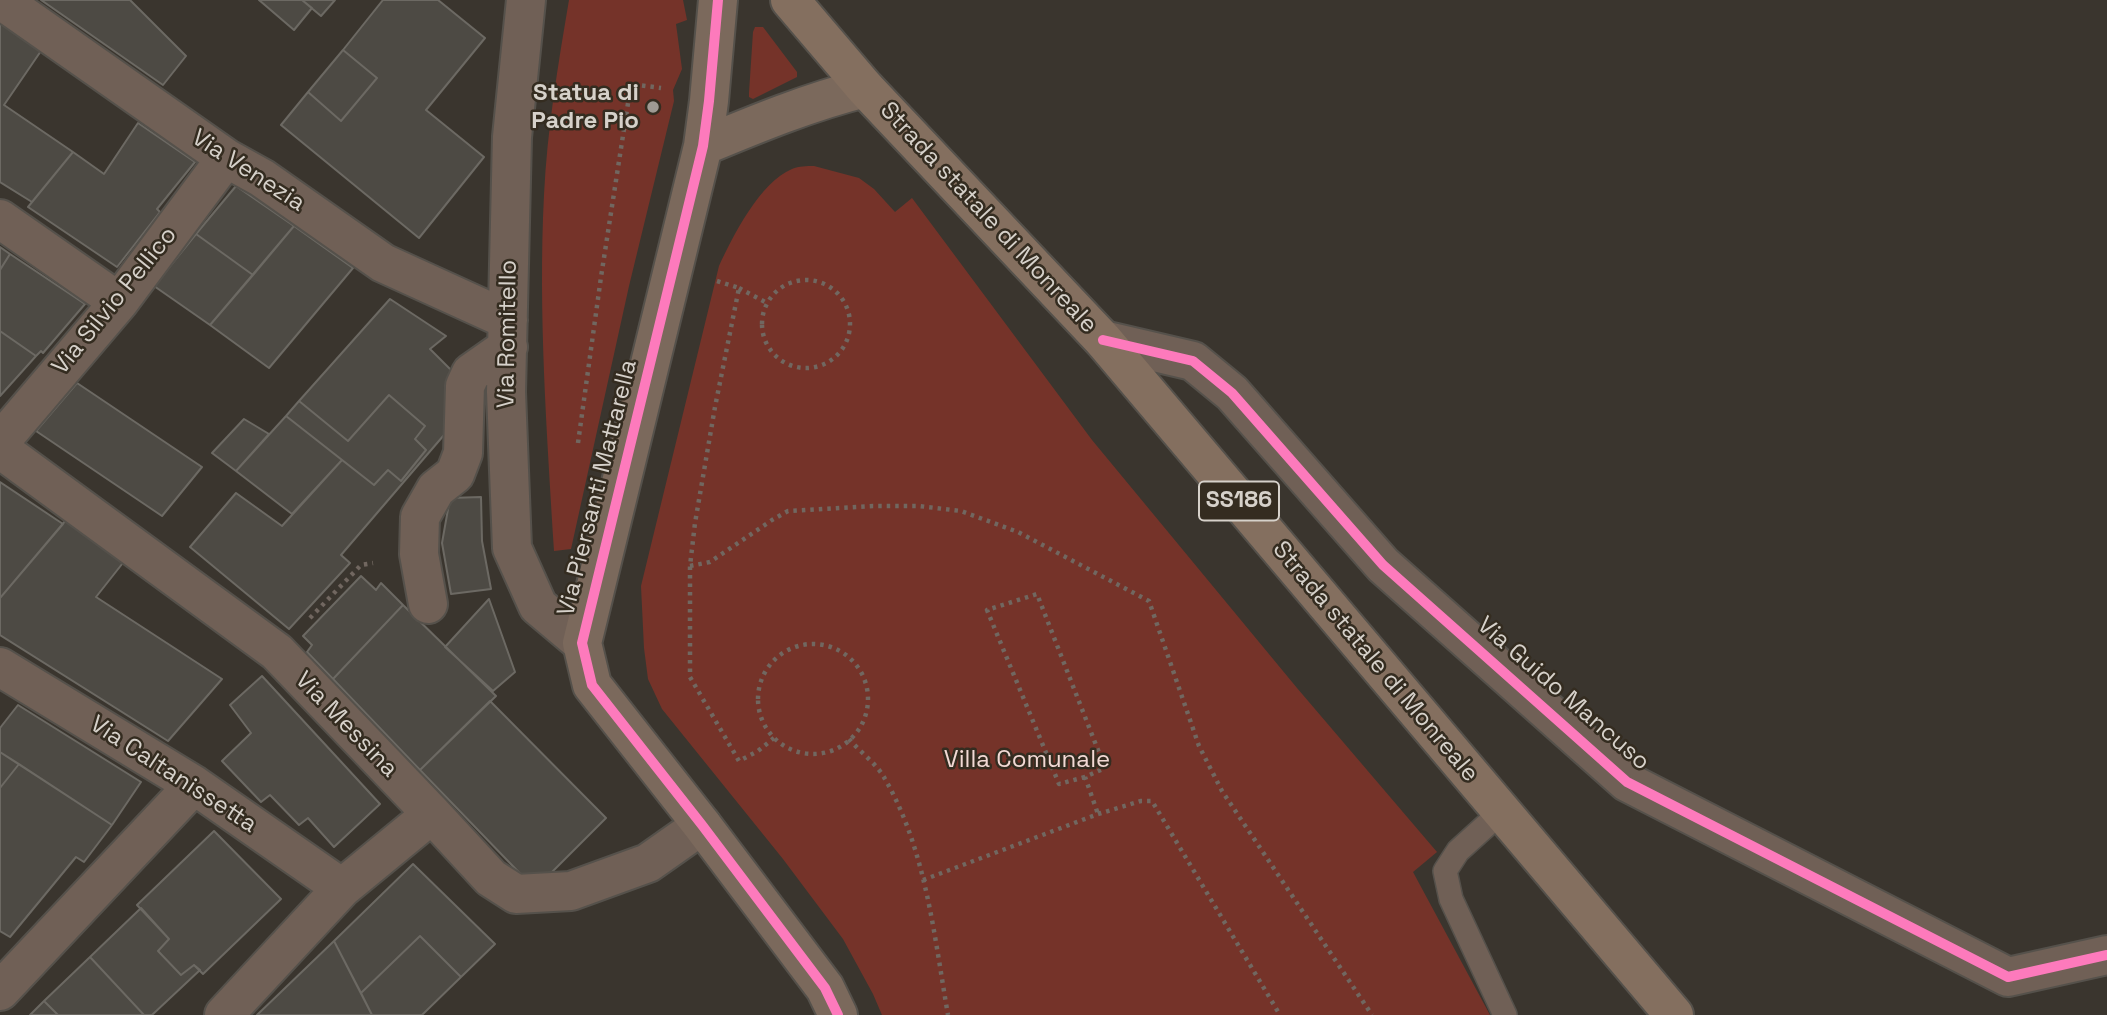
<!DOCTYPE html>
<html>
<head>
<meta charset="utf-8">
<style>
  body { margin:0 }
  canvas { display:block; background:#3a352e }
</style>
</head>
<body>
<canvas width="2107" height="1015"></canvas>
<script>
const c = document.querySelector('canvas').getContext('2d');
c.lineJoin = 'round';
function fillPath(path, color) {
  c.fillStyle = color;
  c.fill(path, 'evenodd');
}
function trace(path, color, width, dash) {
  c.strokeStyle = color;
  c.lineWidth = width;
  c.lineCap = dash ? 'butt' : 'round';
  c.setLineDash(dash || []);
  c.stroke(path);
}
function write(font, color, halo, rows, align = 'center') {
  c.font = font + ' "Space Grotesk",sans-serif';
  c.lineWidth = 5;
  c.setLineDash([]);
  c.textBaseline = 'middle';
  c.strokeStyle = halo;
  c.fillStyle = color;
  for (const [text, x, y, turn = 0] of rows) {
    c.save();
    c.translate(x, y);
    c.rotate((+turn || 0) * Math.PI / 180);
    c.textAlign = isNaN(turn) ? turn : align;
    if (halo) c.strokeText(text, 0, 0);
    c.fillText(text, 0, 0);
    c.restore();
  }
}
fillPath(new Path2D(`
  M 569,0 L 683,0 L 687,20 L 676,24 L 682,69 L 673,90 L 674,101 L 629,286 L 571,549 L 554,551 C 547,433 538,314 544,195 C 547,130 558,65 569,0 Z
  M 755,27 L 763,27 L 797,72 L 797,77 L 753,99 L 749,97 L 749,93 L 753,32 Z
  M 814,166 L 859,178 L 874,189 L 895,212 L 912,198 L 1092,440 L 1297,688 L 1437,852 L 1413,872 L 1490,1015 L 882,1015 L 873,994 L 843,939 L 783,859 L 662,709 L 648,679 L 644,648 L 641,586 L 719,266 C 733,236 760,182 792,169 C 799,166 807,166 814,166 Z`), '#753329');
const building = new Path2D(`
  M 41,0 L 130,0 L 186,56 L 163,85 Z
  M 259,0 L 302,0 L 312,8 L 294,30 Z
  M 302,0 L 335,0 L 321,16 Z
  M 383,0 L 438,0 L 485,38 L 426,110 L 484,157 L 419,238 L 281,125 L 308,92 L 341,121 L 377,78 L 343,50 Z
  M 0,20 L 43,48 L 4,105 L 73,152 L 32,202 L 0,182 Z
  M 343,50 L 377,78 L 341,121 L 308,92 Z
  M 138,123 L 195,162 L 157,209 L 160,212 L 117,267 L 28,207 L 73,152 L 104,174 Z
  M 236,186 L 294,226 L 253,275 L 196,234 Z
  M 294,226 L 353,268 L 269,368 L 210,325 Z
  M 196,234 L 253,275 L 210,325 L 154,286 Z
  M 0,247 L 10,254 L 0,270 Z
  M 10,254 L 85,304 L 43,353 L 41,351 L 36,356 L 0,331 L 0,270 Z
  M 390,299 L 446,336 L 430,349 L 454,373 L 456,421 L 341,555 L 350,563 L 289,629 L 190,547 L 236,493 L 282,526 L 342,460 L 374,485 L 388,470 L 401,481 L 426,450 L 415,439 L 425,426 L 389,395 L 348,441 L 299,401 Z
  M 0,331 L 36,356 L 0,396 Z
  M 77,383 L 202,467 L 162,516 L 36,431 Z
  M 389,395 L 425,426 L 415,439 L 426,450 L 401,481 L 388,470 L 374,485 L 286,416 L 299,401 L 348,441 Z
  M 286,416 L 342,460 L 292,514 L 236,471 Z
  M 244,419 L 269,434 L 236,471 L 212,453 Z
  M 0,482 L 63,524 L 0,598 Z
  M 481,497 L 482,541 L 491,589 L 451,594 L 442,543 L 450,498 Z
  M 66,520 L 126,559 L 96,597 L 222,679 L 168,741 L 0,635 L 0,598 Z
  M 361,576 L 376,590 L 381,583 L 403,605 L 333,679 L 307,652 L 312,645 L 303,636 Z
  M 489,599 L 515,672 L 493,691 L 445,647 Z
  M 403,605 L 496,696 L 420,770 L 333,679 Z
  M 262,676 L 380,804 L 334,847 L 308,818 L 299,825 L 270,795 L 261,802 L 222,761 L 251,733 L 230,705 Z
  M 490,701 L 606,818 L 535,889 L 420,770 Z
  M 18,705 L 141,782 L 112,825 L 0,752 L 0,728 Z
  M 0,752 L 19,764 L 0,788 Z
  M 19,764 L 112,825 L 84,862 L 76,857 L 10,937 L 0,931 L 0,788 Z
  M 214,831 L 281,899 L 203,974 L 194,965 L 181,975 L 158,951 L 169,939 L 137,905 Z
  M 413,864 L 495,944 L 461,977 L 420,936 L 361,993 L 334,941 Z
  M 141,908 L 169,939 L 158,951 L 181,975 L 194,965 L 200,970 L 152,1015 L 144,1015 L 90,957 Z
  M 420,936 L 461,977 L 422,1015 L 372,1015 L 361,993 Z
  M 334,941 L 372,1015 L 257,1015 Z
  M 90,957 L 144,1015 L 58,1015 L 44,1001 Z
  M 44,1001 L 58,1015 L 30,1015 Z`);
fillPath(building, '#4d4a44');
trace(building, '#6c6963', 2);
const lane = new Path2D(`
  M 1501,812 L 1458,851 L 1445,871 L 1451,899 L 1505,1015`);
const street = new Path2D(`
  M 1,0 L 226,158 L 262,178 L 383,263 L 508,320
  M 526,0 L 512,137 L 506,392 L 512,548 L 538,606 L 582,643
  M 0,219 L 119,302
  M 1103,340 L 1193,361 L 1232,393 L 1383,565 L 1627,782 L 2008,977 L 2107,955
  M 0,442 L 119,302 L 226,158
  M 0,449 L 277,652 L 432,814 L 491,878 L 516,894 L 571,891 L 648,863 L 702,825
  M 428,604 L 419,554 L 420,517 L 436,489 L 455,474 L 463,453 L 465,386 L 471,373 L 508,347
  M 0,667 L 194,785 L 342,888
  M 0,991 L 194,785
  M 224,1015 L 342,888 L 432,814`);
const secondary = new Path2D(`
  M 718,0 L 709,101 L 703,146 L 582,643 L 592,685 L 702,825 L 825,988 L 838,1015
  M 703,146 C 756,124 809,102 865,88`);
const primary = new Path2D(`
  M 790,0 L 865,88 L 1103,340 L 1674,1015`);
trace(lane, '#55514b', 26);
trace(street, '#55514b', 42);
trace(secondary, '#55514b', 42);
trace(primary, '#55514b', 42);
trace(new Path2D(`
  M762 324a44 44 0 1 1 88 0a44 44 0 1 1-88 0Z
  M 717,281 L 739,288 L 715,407 L 695,523 L 690,566 L 690,677 L 739,761 L 758,751 L 774,738
  M 739,288 L 767,303
  M 578,443 L 601,277 L 631,84 L 661,88
  M 690,566 L 710,562 L 772,520 L 788,511 L 873,506 L 919,506 L 961,511 L 1018,532 L 1149,601 L 1199,746 L 1222,791 L 1372,1015
  M 310,618 L 361,565 L 373,563
  M758 699a55 55 0 1 1 110 0a55 55 0 1 1-110 0Z
  M 849,739 C 860,752 877,764 885,779 C 926,850 934,935 948,1015
  M 1085,777 L 1059,784 L 987,610 L 1037,594 L 1105,768 L 1085,777 L 1098,814
  M 923,880 L 1098,814 L 1141,801 L 1152,801 L 1280,1015`), '#716760', 4.5, [3.5, 5]);
trace(lane, '#706056', 23);
trace(street, '#706056', 38);
trace(secondary, '#7b695c', 38);
trace(primary, '#846f5f', 38);
trace(new Path2D(`
  M 718,0 L 709,101 L 703,146 L 582,643 L 592,685 L 702,825 L 825,988 L 838,1015
  M 1103,340 L 1193,361 L 1232,393 L 1383,565 L 1627,782 L 2008,977 L 2107,955`), '#fd7abc', 10);
for (const [x, y, r, color] of [
  [653,107,7,"#9f9a93"]
]) {
  const dot = new Path2D();
  dot.arc(x, y, r, 0, 2 * Math.PI);
  c.fillStyle = color;
  c.fill(dot);
  trace(dot, '#342c20', 2.5);
}
for (const [x, y, w] of [
  [1239,501,80]
]) {
  const box = new Path2D();
  box.roundRect(x - w / 2, y - 19.5, w, 39, 5);
  c.fillStyle = '#342c20';
  c.fill(box);
  trace(box, '#d6d1ca', 2);
}
write('bold 23px', '#d6d1ca', null, [
  ["SS186",1239,501]
]);
write('bold 24px', '#d6d1ca', '#342c20', [
  ["Statua di",639,93],
  ["Padre Pio",639,121]
], 'right');
write('24px', '#d6d1ca', '#342c20', [
  ["Via Venezia",248,171,33],
  ["Strada statale di Monreale",988,218,47],
  ["Via Silvio Pellico",115,301,-51],
  ["Via Romitello",508,334,-89],
  ["Via Piersanti Mattarella",598,488,-76],
  ["Strada statale di Monreale",1375,662,50],
  ["Via Guido Mancuso",1563,694,41],
  ["Via Messina",346,725,46],
  ["Via Caltanissetta",173,775,33]
]);
write('24px', '#f2d9d4', '#342c20', [
  ["Villa Comunale",1027,760]
]);
</script>
</body>
</html>
